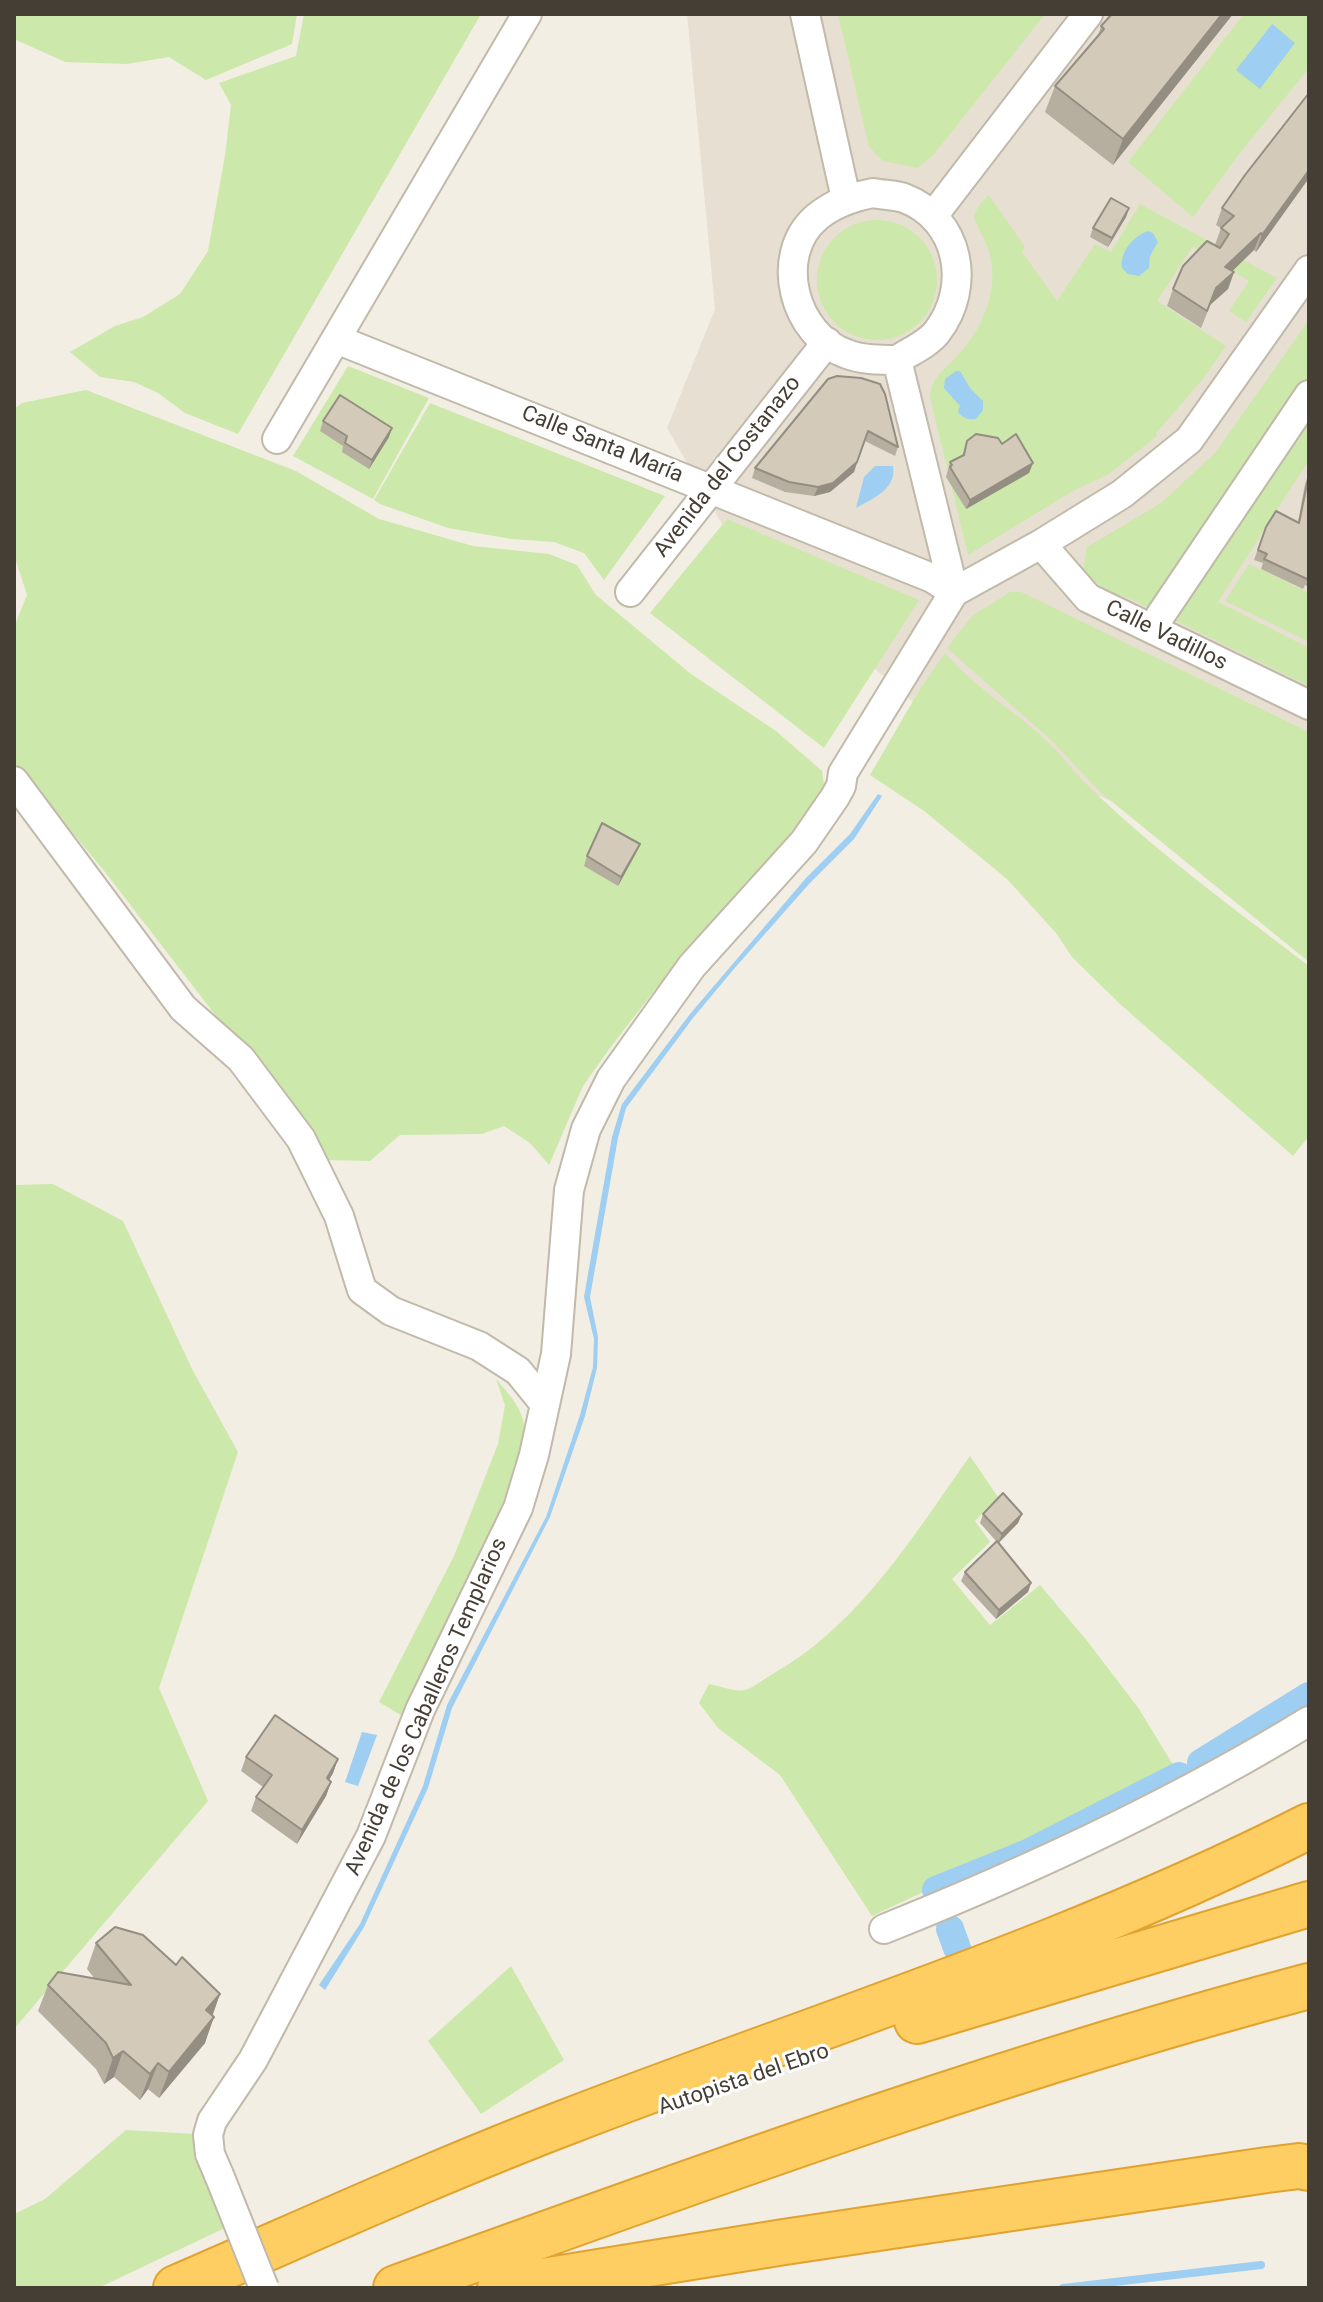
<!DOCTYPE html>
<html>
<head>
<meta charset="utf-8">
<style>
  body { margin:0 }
  #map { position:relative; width:1323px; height:2302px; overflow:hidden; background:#f2eee4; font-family:Roboto,sans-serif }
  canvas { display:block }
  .frame { position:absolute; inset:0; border:16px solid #453e34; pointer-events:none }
</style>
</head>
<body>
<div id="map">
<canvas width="1323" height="2302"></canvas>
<div class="frame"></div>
</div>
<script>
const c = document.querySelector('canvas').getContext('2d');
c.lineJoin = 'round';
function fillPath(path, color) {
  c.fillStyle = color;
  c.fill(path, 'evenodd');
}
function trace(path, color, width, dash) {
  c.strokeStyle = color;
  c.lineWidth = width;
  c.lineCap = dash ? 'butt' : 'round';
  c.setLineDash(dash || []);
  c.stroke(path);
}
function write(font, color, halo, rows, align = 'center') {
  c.font = font + ' Roboto,sans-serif';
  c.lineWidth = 6;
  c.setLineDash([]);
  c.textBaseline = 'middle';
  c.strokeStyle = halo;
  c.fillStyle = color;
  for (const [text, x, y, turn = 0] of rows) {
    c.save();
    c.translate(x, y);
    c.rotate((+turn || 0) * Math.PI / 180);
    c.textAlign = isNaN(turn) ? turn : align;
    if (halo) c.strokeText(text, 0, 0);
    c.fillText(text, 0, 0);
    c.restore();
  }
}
fillPath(new Path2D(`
  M 687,14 L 1309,14 L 1309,877 L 961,743 L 737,550 L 667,428 L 715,309 Z`), '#e7e0d2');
fillPath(new Path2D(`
  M 14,14 L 297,14 L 292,44 L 206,80 L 169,57 L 127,64 L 65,62 L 14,39 Z
  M 304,14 L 481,14 L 238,434 L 185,413 L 158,393 L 134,382 L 100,377 L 70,352 L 115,326 L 143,317 L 180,294 L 208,251 L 225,155 L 231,105 L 219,83 L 296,56 Z
  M 838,14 L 1045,14 L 935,153 L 918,168 L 883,161 L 869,147 Z
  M 1244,14 L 1309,14 L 1309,68 L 1239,154 L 1193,217 L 1128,162 Z
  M 989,195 L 1025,247 L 1022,252 L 1057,301 L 1095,244 L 1111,252 L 1140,204 L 1277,278 L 1246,322 L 1229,311 L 1249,281 L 1193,246 L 1157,301 L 1226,346 L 1203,379 L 1156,433 L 1157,436 L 1109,474 L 1071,492 L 968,555 L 930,397 C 932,377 943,371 956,357 C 981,332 999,292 990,256 C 987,242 978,230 974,216 L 979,205 Z
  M817 280a60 60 0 1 1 120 0a60 60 0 1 1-120 0Z
  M 1309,320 L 1309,460 L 1218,602 L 1309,648 L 1309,686 L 1133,600 L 1104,589 L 1083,571 L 1087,547 L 1161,503 L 1215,453 Z
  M 348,366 L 429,398 L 373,499 L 293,456 Z
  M 86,390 L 296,471 L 379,519 L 473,546 L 549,554 L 577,565 L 596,595 L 691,674 L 776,731 L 822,771 L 825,792 L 797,834 L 732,902 L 654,991 L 610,1048 L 583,1086 L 549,1165 L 530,1143 L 504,1126 L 482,1134 L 400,1135 L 370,1161 L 327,1160 L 105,872 L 14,762 L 14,627 L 27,595 L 14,555 L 14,409 L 22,403 Z
  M 430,403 L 665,496 L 604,580 L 584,553 L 554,542 L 512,539 L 448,528 L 380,504 L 374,500 Z
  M 727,519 L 919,600 L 824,748 L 650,613 Z
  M 1249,564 L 1309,593 L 1309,642 L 1225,601 Z
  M 1010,592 L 1021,592 L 1309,732 L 1309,962 L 1100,792 L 1052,741 L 947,648 L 972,616 Z
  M 945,653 C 976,689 1017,712 1051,745 C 1062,756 1072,769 1083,781 C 1152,849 1232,907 1309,966 L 1309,1136 L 1293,1156 L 1120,1004 L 1072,957 L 1056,933 L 1007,879 L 924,811 L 870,775 L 920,689 Z
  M 53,1184 L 123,1221 L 192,1369 L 238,1452 L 159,1688 L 208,1801 L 14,2029 L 14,1185 Z
  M 496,1379 C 507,1392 519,1404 523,1420 C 528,1438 516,1463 511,1480 C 483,1562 443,1639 404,1717 L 379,1702 L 454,1556 L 498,1444 L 505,1405 Z
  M 970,1456 L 998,1497 L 975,1521 L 990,1542 L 952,1579 L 990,1625 L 1040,1585 L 1088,1642 L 1139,1709 L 1178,1773 L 872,1916 L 780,1775 L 718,1728 L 699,1703 L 709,1684 C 719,1686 735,1692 745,1690 C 753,1688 764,1679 771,1675 C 859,1626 913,1536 970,1456 Z
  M 511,1966 L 564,2060 L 481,2114 L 428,2041 Z
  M 126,2130 L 196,2134 C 195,2171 211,2195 227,2227 L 98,2288 L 14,2288 L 14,2214 L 45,2199 Z`), '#cce8ab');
fillPath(new Path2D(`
  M 1272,24 L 1295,43 L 1260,89 L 1236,70 Z
  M 1148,231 L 1153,233 L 1158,242 L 1150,256 L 1149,268 L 1139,276 L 1128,274 L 1122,268 C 1120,252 1133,236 1148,231 Z
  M 956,371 L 960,371 L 970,388 L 983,401 L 983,410 L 976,419 C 968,420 963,418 958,412 L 960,406 L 944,388 L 945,379 Z
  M 875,466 L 893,466 C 897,489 873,498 856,508 L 864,477 Z
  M 878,794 L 882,796 L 854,839 L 809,884 L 733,970 L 693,1018 L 626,1108 L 618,1138 L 590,1297 L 598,1337 L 597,1368 L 585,1416 L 550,1517 L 452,1708 L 428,1788 L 364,1927 L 325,1990 L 319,1985 L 360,1924 L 423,1786 L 447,1705 L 546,1517 L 580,1415 L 593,1367 L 594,1339 L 584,1297 L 612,1137 L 622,1104 L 690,1014 L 806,878 L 850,834 Z
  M 362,1732 L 377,1735 L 358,1786 L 345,1782 Z`), '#9ecef2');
trace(new Path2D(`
  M 1063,2288 L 1261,2265`), '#9ecef2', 8);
trace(new Path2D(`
  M 1201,1763 L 1309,1696
  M 936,1890 L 1028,1853 L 1179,1776
  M 950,1929 L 957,1948`), '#9ecef2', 28);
const street = new Path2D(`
  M 805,14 L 846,199
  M 873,193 C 883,195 895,195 904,198 C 960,219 972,287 937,332 C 928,344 909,352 897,360 C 881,360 862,360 847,354 C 794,336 772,255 817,217 C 834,203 852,197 873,193 Z
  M 933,216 L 1088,14
  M 336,339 L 932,578 L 954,592
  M 897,360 L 954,592
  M 277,439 L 527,14
  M 1041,544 L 1088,598 L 1309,705
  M 630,592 L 827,342
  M 1154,630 L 1160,616 L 1309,395
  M 14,781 L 183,1008 L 241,1059 L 301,1139 L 339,1216 L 362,1290 L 391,1311 L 479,1346 L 518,1371 L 544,1403
  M 884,1929 C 1031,1870 1174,1804 1309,1721
  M 219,2175 L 210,2154 L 208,2135 L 212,2121 L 253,2060 L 371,1836 L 420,1710 L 518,1508 L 534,1455 L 556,1354 L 569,1190 L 586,1129 L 611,1079 L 692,966 L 804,842 L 835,797 L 841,786 L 843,773 L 954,592 L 1041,544 L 1122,494 L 1189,440 L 1309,270`);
const highway = new Path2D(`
  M 917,2021 L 1309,1904
  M 176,2288 C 308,2231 438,2171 572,2120 C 819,2025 1073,1946 1309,1826
  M 396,2288 C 698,2179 999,2068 1309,1986
  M 500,2288 L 784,2242 L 1267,2170 L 1299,2166 L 1309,2168`);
trace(street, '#c1b9a9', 32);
trace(highway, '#e1a32f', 48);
trace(street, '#fff', 28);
trace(highway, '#ffce62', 44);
const streetBridge = new Path2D(`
  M 219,2175 L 264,2288`);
trace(streetBridge, '#c1b9a9', 32, []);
trace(streetBridge, '#fff', 28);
fillPath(new Path2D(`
  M 1233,14 L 1113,165 L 1045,112 L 1055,86 L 1098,36 L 1101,26 Z
  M 1309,93 L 1309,178 L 1256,252 L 1254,250 L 1232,271 L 1234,272 L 1228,289 L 1210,305 L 1201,328 L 1167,306 L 1173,289 L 1218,247 L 1215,245 L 1221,228 L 1216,225 L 1222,208 Z
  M 1129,208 L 1126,217 L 1108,247 L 1090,237 L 1093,228 Z
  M 828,379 L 898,447 L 895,456 L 865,441 L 854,472 L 830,492 L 814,496 L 785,492 L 752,478 L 755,468 Z
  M 323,421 L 389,437 L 369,469 L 342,452 L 343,446 L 320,431 Z
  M 967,441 L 1002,444 L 1033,463 L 1029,473 L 966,509 L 946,477 L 950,462 L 962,456 Z
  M 1309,474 L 1309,587 L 1305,585 L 1303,589 L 1261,569 L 1263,563 L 1254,560 L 1266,527 L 1298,522 L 1305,484 Z
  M 636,853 L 618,886 L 584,866 L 587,856 Z
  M 983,1514 L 1022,1514 L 1018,1523 L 999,1543 L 1031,1583 L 1028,1592 L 996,1619 L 961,1581 L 965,1572 L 996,1541 L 980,1523 Z
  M 246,1757 L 338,1759 L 333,1773 L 329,1780 L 331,1782 L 326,1796 L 297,1844 L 251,1811 L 256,1797 L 263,1787 L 241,1771 Z
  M 96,1943 L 176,1965 L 220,1994 L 212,2015 L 205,2043 L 159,2098 L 148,2089 L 140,2100 L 114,2077 L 104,2084 L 96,2069 L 38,2011 L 48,1985 L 95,1979 L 87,1969 Z`), '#b6ae9f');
fillPath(new Path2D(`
  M 1222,14 L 1233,14 L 1113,165 L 1123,139 Z
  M 1309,170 L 1309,178 L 1256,252 L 1262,235 Z
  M 1129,208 L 1126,217 L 1108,247 L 1112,238 Z
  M 1261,233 L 1254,250 L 1219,284 L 1225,267 Z
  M 1234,272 L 1228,289 L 1210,305 L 1201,328 L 1216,288 Z
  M 392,428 L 389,437 L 369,469 L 372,460 Z
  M 857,462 L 854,472 L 830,492 L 814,496 L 818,487 Z
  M 1033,463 L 1029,473 L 966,509 L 970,500 Z
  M 640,844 L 636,853 L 618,886 L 621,877 Z
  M 1022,1514 L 1018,1523 L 998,1543 L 1002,1534 Z
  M 1031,1583 L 1028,1592 L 996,1619 L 999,1610 Z
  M 338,1759 L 333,1773 L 322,1792 L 327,1778 Z
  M 331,1782 L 326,1796 L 297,1844 L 302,1830 Z
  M 220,1994 L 211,2020 L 206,2010 Z
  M 214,2017 L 205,2043 L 159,2098 L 169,2072 Z
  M 123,2051 L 114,2077 L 104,2084 L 113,2058 Z
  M 158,2063 L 148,2089 L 140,2100 L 150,2074 Z`), '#948d82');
const building = new Path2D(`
  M 1112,14 L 1222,14 L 1123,139 L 1055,86 L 1104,29 L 1101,26 Z
  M 1309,93 L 1309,170 L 1262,235 L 1261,233 L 1225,267 L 1234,272 L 1216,288 L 1207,311 L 1173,289 L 1183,266 L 1207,241 L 1220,248 L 1229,234 L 1221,228 L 1234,216 L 1222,208 L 1245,175 Z
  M 1111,198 L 1129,208 L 1112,238 L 1093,228 Z
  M 837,376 L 861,378 L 880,384 L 885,394 L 898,447 L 868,431 L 857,462 L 833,483 L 818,487 L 789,482 L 755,468 L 828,379 Z
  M 340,395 L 392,428 L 372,460 L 345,443 L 347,436 L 323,421 Z
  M 976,434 L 998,438 L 1002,444 L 1016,434 L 1033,463 L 970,500 L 950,467 L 952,465 L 950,462 L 964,455 L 967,441 Z
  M 1309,474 L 1309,576 L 1307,579 L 1264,559 L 1267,554 L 1258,550 L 1266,527 L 1276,511 L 1299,523 Z
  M 602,823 L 640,844 L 621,877 L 587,856 Z
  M 1003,1493 L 1022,1514 L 1002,1534 L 983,1514 Z
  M 997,1541 L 1031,1583 L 999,1610 L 965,1572 Z
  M 275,1715 L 338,1759 L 327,1778 L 331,1782 L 302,1830 L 256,1797 L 272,1775 L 246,1757 Z
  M 115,1927 L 143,1935 L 176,1965 L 182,1957 L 220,1994 L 206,2010 L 214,2017 L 169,2072 L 158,2063 L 150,2074 L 123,2051 L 113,2058 L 106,2043 L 48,1985 L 58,1972 L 131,1985 L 96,1943 Z`);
fillPath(building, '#d4cab9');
trace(building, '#948d82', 2);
write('22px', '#453e34', '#fff', [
  ["Calle Santa María",602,445,22],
  ["Avenida del Costanazo",728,467,-52],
  ["Calle Vadillos",1166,636,26],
  ["Avenida de los Caballeros Templarios",427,1707,-66],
  ["Autopista del Ebro",744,2080,-19]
]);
</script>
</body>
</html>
